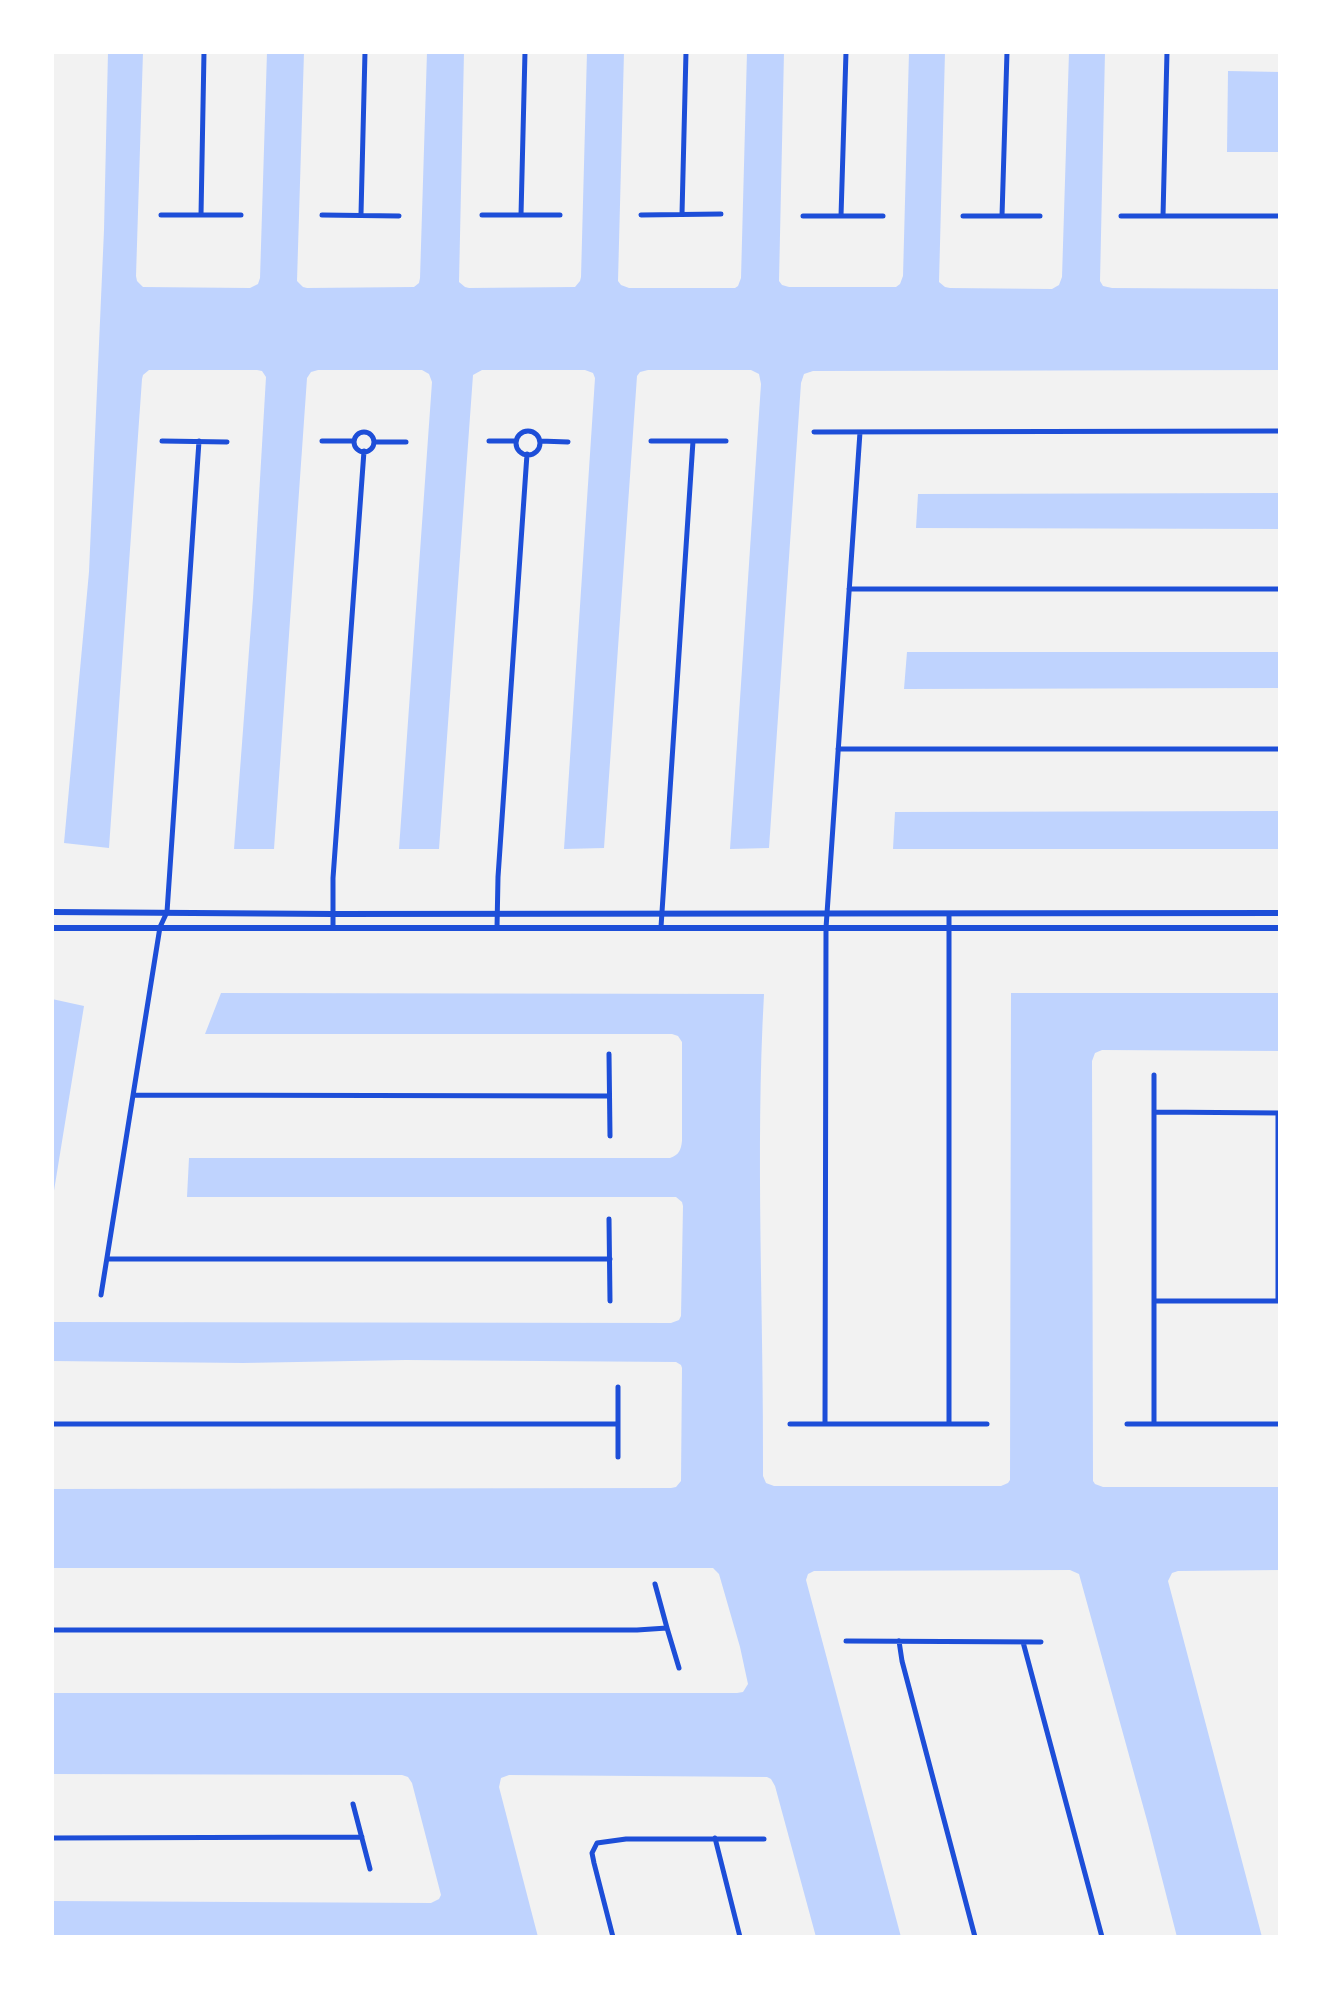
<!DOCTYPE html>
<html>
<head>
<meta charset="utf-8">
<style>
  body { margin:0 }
  #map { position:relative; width:1332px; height:1989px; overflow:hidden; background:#f2f2f2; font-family:"PT Sans Narrow",sans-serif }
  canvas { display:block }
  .frame { position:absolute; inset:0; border:54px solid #fff; pointer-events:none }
</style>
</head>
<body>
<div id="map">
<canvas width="1332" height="1989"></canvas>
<div class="frame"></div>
</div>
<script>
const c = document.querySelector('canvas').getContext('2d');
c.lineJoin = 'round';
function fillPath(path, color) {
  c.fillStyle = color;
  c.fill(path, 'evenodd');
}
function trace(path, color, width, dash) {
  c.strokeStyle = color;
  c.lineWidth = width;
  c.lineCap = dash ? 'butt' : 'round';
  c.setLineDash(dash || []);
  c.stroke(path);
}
fillPath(new Path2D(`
  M 108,52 L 143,52 L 136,276 L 137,281 L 143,287 L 250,288 L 258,284 L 260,278 L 267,52 L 304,52 L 297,281 L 303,287 L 307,288 L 414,287 L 419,283 L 420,278 L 427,52 L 464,52 L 459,282 L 465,287 L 469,288 L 575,287 L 580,281 L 581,277 L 587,52 L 624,52 L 618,281 L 621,285 L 629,288 L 735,288 L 738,286 L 741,278 L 747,52 L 784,52 L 779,281 L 782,285 L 789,287 L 896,287 L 900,284 L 903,276 L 909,52 L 945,52 L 939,282 L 945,287 L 950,288 L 1052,289 L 1059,285 L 1062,277 L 1069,52 L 1105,52 L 1100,281 L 1103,286 L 1112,288 L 1280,289 L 1280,370 L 813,371 L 804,374 L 801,383 L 769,848 L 730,849 L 761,384 L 759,374 L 751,370 L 648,370 L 640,372 L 637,376 L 604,848 L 564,849 L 595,378 L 593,373 L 585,370 L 482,370 L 473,375 L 439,849 L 399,849 L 432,382 L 429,374 L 422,370 L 318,370 L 311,372 L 307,378 L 274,849 L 234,849 L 253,598 L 266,377 L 262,371 L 257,370 L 149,370 L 143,375 L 142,379 L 109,848 L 64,843 L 89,572 L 104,230 Z
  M 1228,71 L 1280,72 L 1280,152 L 1227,152 Z
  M 1280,493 L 1280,529 L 916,528 L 918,494 Z
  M 907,652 L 1280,652 L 1280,688 L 904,689 Z
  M 1280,811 L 1280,849 L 893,849 L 895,812 Z
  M 221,993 L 764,994 C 755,1154 764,1315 763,1476 L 766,1483 L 774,1486 L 1001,1486 L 1008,1483 L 1010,1480 L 1011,993 L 1280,993 L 1280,1051 L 1102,1050 L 1095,1053 L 1092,1061 L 1093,1481 L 1095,1484 L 1103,1487 L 1280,1487 L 1280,1570 L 1178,1571 L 1172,1573 L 1168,1581 L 1262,1937 L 1177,1937 L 1148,1824 L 1079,1574 L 1070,1570 L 814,1571 L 808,1574 L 806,1580 L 901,1937 L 816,1937 L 775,1786 L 771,1779 L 767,1777 L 509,1775 L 501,1778 L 499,1787 L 538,1937 L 52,1937 L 52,1901 L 431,1903 L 439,1899 L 441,1895 L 412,1783 L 408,1777 L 402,1775 L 52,1774 L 52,1693 L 737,1693 L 743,1692 L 748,1684 L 740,1647 L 719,1574 L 713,1568 L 52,1568 L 52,1489 L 671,1488 L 676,1487 L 681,1481 L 682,1368 L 681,1365 L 676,1362 L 406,1360 L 243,1363 L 52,1361 L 52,1322 L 671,1323 L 679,1320 L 681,1316 L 683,1206 L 682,1202 L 676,1197 L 187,1197 L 189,1158 L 670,1158 C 679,1155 681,1150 682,1141 L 682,1042 L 678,1036 L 672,1034 L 205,1034 Z
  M 52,999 L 84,1006 L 52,1203 Z`), '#bfd3fe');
trace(new Path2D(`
  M 361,214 L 365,52
  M 682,214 L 686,52
  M 161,215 L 241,215
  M 201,215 L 204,52
  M 322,215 L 399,216
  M 482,215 L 560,215
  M 521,215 L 525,52
  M 641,215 L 721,214
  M 803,216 L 883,216
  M 841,216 L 846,52
  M 963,216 L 1040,216
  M 1002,216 L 1007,52
  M 1121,216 L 1280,216
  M 1163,216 L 1167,52
  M516 443a12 12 0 1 1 24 0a12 12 0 1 1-24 0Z
  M 814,432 L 1280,431
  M354 442a10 10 0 1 1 20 0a10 10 0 1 1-20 0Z
  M 162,441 L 227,442
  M 322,441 L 354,441
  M 489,441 L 516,441
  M 540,441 L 568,442
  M 651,441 L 726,441
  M 374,442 L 406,442
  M 849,589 L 1280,589
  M 838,749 L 1280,749
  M 949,915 L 949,1424
  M 333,927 L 333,878 L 364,451
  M 661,927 L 693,441
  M 497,928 L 498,877 L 527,454
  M 609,1054 L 610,1136
  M 1154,1075 L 1154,1424
  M 133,1095 L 609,1096
  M 1154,1112 L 1280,1113
  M 609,1219 L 610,1301
  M 107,1259 L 610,1259
  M 101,1295 L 160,927 L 167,912 L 199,441
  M 1155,1301 L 1278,1301
  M 1278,1301 L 1278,1113
  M 52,1424 L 618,1424 L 618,1387
  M 790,1424 L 987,1424
  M 825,1424 L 826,928 L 860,432
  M 1127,1424 L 1280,1424
  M 618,1457 L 618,1424
  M 655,1584 L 667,1628
  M 52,1630 L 637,1630 L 667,1628 L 679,1668
  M 846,1641 L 1041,1642
  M 899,1641 L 902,1661 L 975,1937
  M 1023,1642 L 1102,1937
  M 353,1804 L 370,1869
  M 52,1838 L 362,1837
  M 715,1838 L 740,1937
  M 613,1937 L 594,1863 L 592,1853 L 597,1843 L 626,1839 L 764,1839`), '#1d4ed8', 5);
trace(new Path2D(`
  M 52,912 L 333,914 L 1280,913
  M 52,928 L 1280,928`), '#1d4ed8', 6);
</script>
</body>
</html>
